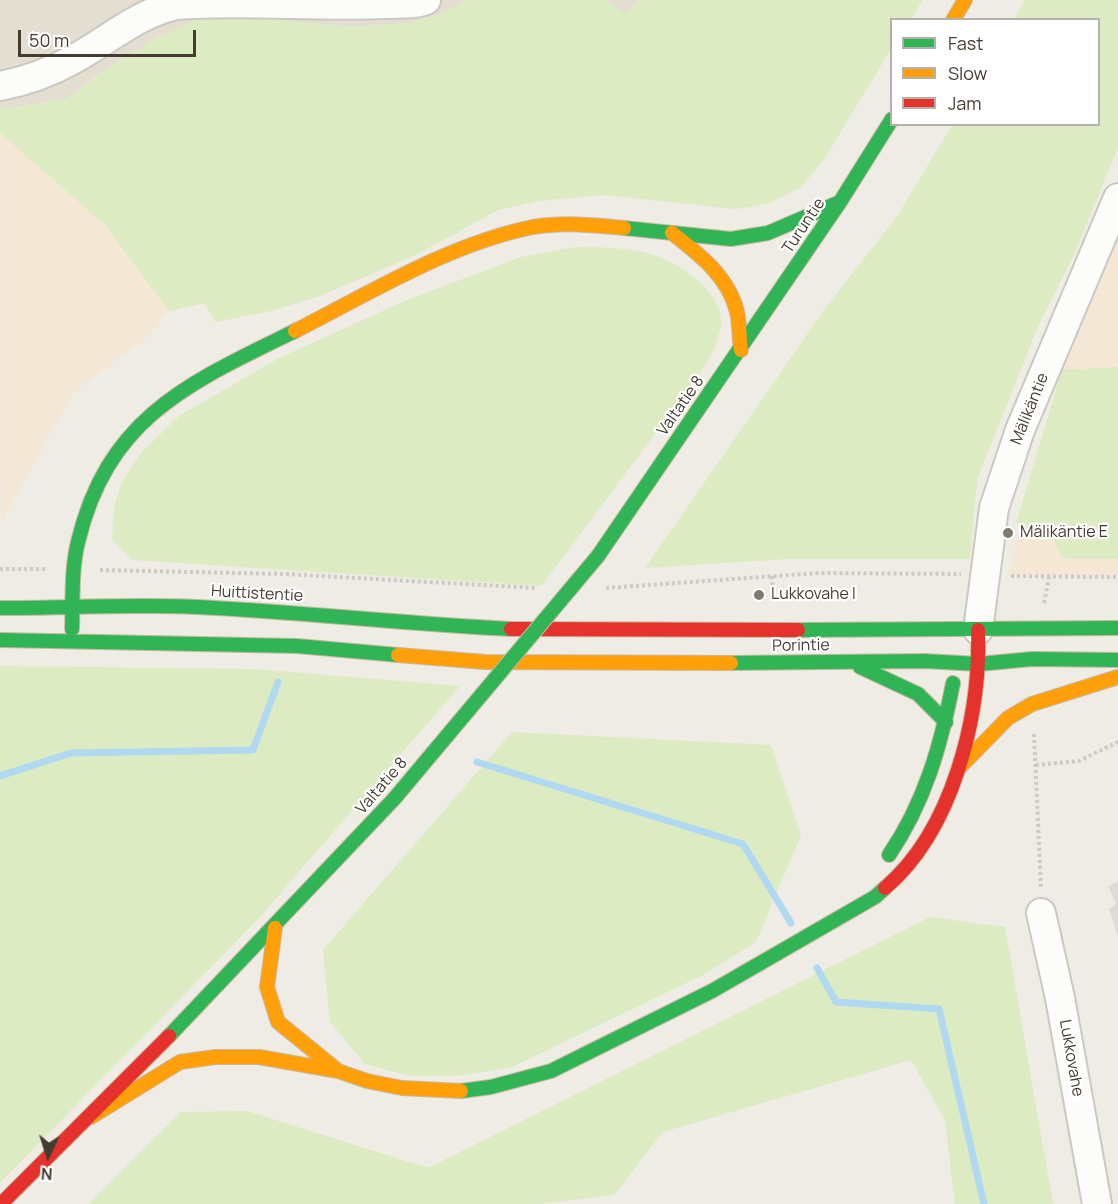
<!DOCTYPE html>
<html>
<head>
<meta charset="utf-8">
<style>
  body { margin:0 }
  #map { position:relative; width:1118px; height:1204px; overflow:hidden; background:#eeece5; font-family:Manrope,sans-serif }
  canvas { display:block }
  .legend { position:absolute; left:890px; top:18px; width:210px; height:108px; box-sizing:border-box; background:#fff; border:2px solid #b4b1ad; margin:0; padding:8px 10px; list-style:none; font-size:18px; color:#443c31 }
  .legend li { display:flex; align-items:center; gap:12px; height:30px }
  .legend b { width:30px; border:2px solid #b4b1ad }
  .north { position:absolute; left:18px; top:1126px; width:60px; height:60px; -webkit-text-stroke:4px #fff; paint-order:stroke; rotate:184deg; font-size:16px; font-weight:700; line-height:24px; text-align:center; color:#443c31 }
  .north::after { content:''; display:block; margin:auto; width:21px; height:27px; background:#443c31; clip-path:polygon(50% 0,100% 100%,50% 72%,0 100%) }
  .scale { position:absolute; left:18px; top:30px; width:178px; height:27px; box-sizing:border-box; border:3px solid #443c31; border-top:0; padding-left:8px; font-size:18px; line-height:21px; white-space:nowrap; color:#443c31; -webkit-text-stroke:4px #fff; paint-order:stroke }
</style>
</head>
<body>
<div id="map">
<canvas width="1118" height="1204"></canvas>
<ul class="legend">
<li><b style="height:8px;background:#30b455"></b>Fast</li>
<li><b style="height:8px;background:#ff9f0a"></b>Slow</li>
<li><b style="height:8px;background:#e5322d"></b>Jam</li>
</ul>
<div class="north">N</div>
<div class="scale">50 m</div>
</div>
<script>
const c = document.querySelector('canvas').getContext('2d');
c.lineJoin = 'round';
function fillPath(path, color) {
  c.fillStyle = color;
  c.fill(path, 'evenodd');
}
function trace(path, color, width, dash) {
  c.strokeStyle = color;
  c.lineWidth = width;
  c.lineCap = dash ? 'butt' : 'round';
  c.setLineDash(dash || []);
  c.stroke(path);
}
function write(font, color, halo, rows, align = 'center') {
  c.font = font + ' Manrope,sans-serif';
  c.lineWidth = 4.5;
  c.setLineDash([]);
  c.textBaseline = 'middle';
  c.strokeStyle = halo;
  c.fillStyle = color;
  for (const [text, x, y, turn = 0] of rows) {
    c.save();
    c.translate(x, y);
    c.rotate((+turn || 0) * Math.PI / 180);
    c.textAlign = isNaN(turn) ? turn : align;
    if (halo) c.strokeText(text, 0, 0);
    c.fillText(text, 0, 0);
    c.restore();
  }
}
fillPath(new Path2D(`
  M 0,0 L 466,0 L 444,13 L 408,23 L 352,27 L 254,18 L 158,37 L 103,71 L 66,99 L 0,110 Z
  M 604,0 L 638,0 L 626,15 Z`), '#e3ded1');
fillPath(new Path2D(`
  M 0,133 L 104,224 L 169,311 L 145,339 L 72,394 L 1,522 Z
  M 1118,232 L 1118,575 L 1008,575 L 1062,370 Z`), '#f4e7d6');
fillPath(new Path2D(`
  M 466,0 L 604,0 L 626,14 L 638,0 L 923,0 L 911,19 L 892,20 L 891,49 L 823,161 L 800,188 L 767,204 L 736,209 L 604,195 L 539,201 L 498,210 L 414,256 L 320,296 L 271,311 L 216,322 L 204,303 L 169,311 L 104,224 L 0,133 L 0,110 L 66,99 L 103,71 L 158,37 L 196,20 L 254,18 L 352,27 L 408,23 L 444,13 Z
  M 1025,0 L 1118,0 L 1118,148 L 1072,259 L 1039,324 L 977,480 L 970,559 L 789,559 L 645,568 L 824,310 L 898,215 L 952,125 L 1098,124 L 1098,20 L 1014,19 Z
  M 576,247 C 628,248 658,247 700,282 C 710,291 721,307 721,321 C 720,345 706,364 693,383 L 541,586 L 132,560 L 112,540 L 114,507 L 122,482 L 141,453 L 179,416 L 279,358 L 407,300 L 521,257 Z
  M 1118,367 L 1118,559 L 1062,558 L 1052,535 L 1016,523 L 1062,370 Z
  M 0,666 L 254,669 L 460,686 L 259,918 L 0,1183 Z
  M 512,732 L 771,745 L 801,835 L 756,942 L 703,975 L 510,1068 L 456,1076 L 409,1076 L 365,1064 L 330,1022 L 323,950 Z
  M 930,917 L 1005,927 L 1053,1204 L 955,1204 L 945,1120 L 911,1060 L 663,1132 L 614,1195 L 537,1204 L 88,1204 L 181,1112 L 247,1111 L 428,1168 Z`), '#dcebc2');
fillPath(new Path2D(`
  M 1118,881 L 1118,937 L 1109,909 L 1116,904 L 1108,886 Z`), '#dddbd5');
trace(new Path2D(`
  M 477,762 L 743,844 L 791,923
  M 0,776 L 71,753 L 253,750 L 278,682
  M 817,968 L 836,1002 L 939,1009 L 984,1204`), '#b0d9f1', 7);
const street = new Path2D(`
  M 0,86 C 26,81 49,73 72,60 C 106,42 138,13 176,5 C 242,0 319,7 385,4 C 398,3 415,5 426,0
  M 978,630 L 994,508 L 1020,430 L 1118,198
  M 1041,913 L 1060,998 L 1097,1204`);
const fast = new Path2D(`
  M 624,228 L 731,239 L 768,233 L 840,202
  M 598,556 L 840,202 L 892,119
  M 0,608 C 65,608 131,604 197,607 C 302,612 406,624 511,629
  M 72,629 C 73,600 71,570 78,542 C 108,417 189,383 295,331
  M 798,630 L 1118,628
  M 0,640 L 297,646 L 398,655
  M 731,663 L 924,661 L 979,664 L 1032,659 L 1118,660
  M 860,667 L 918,694 L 946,722
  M 889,855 C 925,802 941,745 953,683
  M 169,1036 L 394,799
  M 461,1091 L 491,1087 L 551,1071 L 712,991 L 875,897 L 885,888`);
const slow = new Path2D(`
  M 953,20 L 965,0
  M 672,233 C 699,254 729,277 737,312 C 740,324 739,338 741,350
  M 295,331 C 370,293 449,244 533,227 C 564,222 593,225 624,228
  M 398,655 L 485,662 L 731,663
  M 960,767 L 1008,718 L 1032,704 L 1118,677
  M 275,928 L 267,987 L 278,1022 L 337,1070
  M 91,1117 L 180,1062 L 215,1057 L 259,1057 L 338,1071 L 367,1081 L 402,1088 L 461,1091`);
const jam = new Path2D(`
  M 511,629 L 798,630
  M 885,888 C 953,830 981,716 978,630
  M 1,1204 L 169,1036`);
trace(street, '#cac8c1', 32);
trace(fast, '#c9b89e', 16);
trace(slow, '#c9b89e', 16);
trace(jam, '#c9b89e', 16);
trace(new Path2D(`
  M 0,569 L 48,569
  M 100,570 L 284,574 L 536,588
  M 772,576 L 773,595
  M 1011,576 L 1118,577
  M 606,588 L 818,573 L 961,574
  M 1044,603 L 1049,577
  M 1034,734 L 1041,888
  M 1036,765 L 1079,761 L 1118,742`), '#cdcac5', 4, [3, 3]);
trace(street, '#fcfcfb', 28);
trace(fast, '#30b455', 14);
trace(slow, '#ff9f0a', 14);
trace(jam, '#e5322d', 14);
const fastBridge = new Path2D(`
  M 394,799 L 598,556`);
trace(fastBridge, '#c9b89e', 16, []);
trace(fastBridge, '#30b455', 14);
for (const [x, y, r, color] of [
  [1008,533,6,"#807a70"],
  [759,595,6,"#807a70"]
]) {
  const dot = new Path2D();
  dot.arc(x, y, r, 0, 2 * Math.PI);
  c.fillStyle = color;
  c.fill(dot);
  trace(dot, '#fff', 2);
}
write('16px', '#443c31', '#fff', [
  ["Turuntie",804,226,-56],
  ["Valtatie 8",681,406,-55],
  ["Mälikäntie",1030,409,-68],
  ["Huittistentie",257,594,3],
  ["Porintie",801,646,-1],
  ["Valtatie 8",382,786,-49],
  ["Lukkovahe",1071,1058,80]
]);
write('16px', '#443c31', '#fff', [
  ["Mälikäntie E",1020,533],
  ["Lukkovahe I",771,595]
], 'left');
</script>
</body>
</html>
